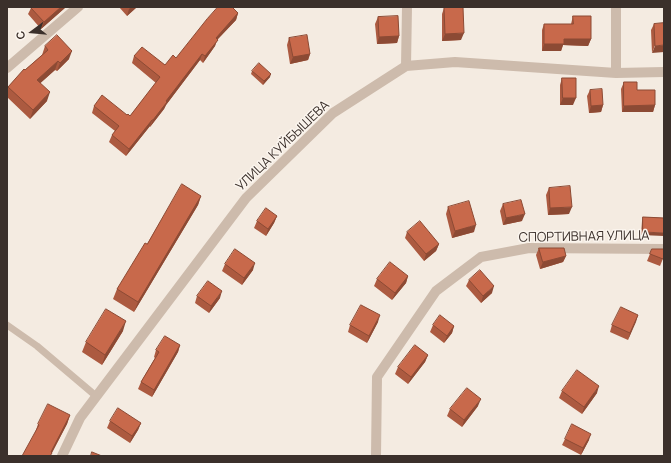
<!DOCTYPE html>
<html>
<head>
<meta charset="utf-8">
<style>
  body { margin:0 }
  #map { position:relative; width:671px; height:463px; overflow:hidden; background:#f4ebe1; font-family:Manrope,sans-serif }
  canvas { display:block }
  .frame { position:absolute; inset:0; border:8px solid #3b302b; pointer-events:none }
  .north { position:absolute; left:12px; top:12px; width:40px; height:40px; -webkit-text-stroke:3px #fbf5ee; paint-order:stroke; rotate:254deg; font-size:11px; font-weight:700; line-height:16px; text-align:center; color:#3b302b }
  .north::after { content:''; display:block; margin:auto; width:14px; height:18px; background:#3b302b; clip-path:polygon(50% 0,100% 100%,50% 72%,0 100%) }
</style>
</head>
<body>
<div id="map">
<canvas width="671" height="463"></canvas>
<div class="frame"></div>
<div class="north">С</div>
</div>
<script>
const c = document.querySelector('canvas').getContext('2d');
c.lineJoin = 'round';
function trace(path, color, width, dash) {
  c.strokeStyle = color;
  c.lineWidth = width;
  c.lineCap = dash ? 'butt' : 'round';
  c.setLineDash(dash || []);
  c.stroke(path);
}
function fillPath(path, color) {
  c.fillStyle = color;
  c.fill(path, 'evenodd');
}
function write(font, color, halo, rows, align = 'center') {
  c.font = font + ' Manrope,sans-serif';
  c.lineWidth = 3;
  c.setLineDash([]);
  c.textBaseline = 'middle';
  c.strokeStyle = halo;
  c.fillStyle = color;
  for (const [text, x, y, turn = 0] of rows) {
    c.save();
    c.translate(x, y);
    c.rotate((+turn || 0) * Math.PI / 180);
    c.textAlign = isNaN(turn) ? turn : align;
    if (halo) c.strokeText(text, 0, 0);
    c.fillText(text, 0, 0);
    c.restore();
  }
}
trace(new Path2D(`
  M 7,325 L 37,346 L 96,396`), '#cdbbac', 7);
trace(new Path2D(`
  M 616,7 L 616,73
  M 406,66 L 407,7
  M 7,68 L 78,7
  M 62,456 L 80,418 L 246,198 L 333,113 L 406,66 L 455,62 L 616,73 L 664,72
  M 376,456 L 377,377 L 436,291 L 481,257 L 529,248 L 664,249`), '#cdbbac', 10);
fillPath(new Path2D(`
  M 66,7 L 41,29 L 28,14 L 31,8 Z
  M 119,7 L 137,7 L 127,16 Z
  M 444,8 L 461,40 L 442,41 L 442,14 Z
  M 238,13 L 236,20 L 217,40 L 215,46 L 203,63 L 200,60 L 166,105 L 164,109 L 150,127 L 150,126 L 126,156 L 109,142 L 112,135 L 115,131 L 92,113 L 94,106 L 130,116 L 156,83 L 132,63 L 134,56 L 165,65 L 176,58 Z
  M 573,16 L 591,39 L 588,46 L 563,45 L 561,51 L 542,51 L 542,30 L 544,24 L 571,24 Z
  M 378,17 L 399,36 L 397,43 L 377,44 L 375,24 Z
  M 664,23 L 652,53 L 651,30 L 654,24 Z
  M 289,38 L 310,54 L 308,60 L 290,64 L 287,45 Z
  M 45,46 L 69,59 L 57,71 L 55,70 L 40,83 L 47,101 L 30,119 L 7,97 L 7,89 L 8,87 L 25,70 L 42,55 Z
  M 252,71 L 270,77 L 263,85 L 251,74 Z
  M 562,78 L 573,105 L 560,105 L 560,85 Z
  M 624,82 L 637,90 L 655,105 L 653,112 L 622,112 L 621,89 Z
  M 590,90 L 603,105 L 601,112 L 589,113 L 587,96 Z
  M 549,188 L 569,214 L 548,215 L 546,195 Z
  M 201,196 L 198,205 L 134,312 L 113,299 L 117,289 Z
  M 503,204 L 522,221 L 503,225 L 500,211 Z
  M 448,207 L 474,232 L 452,238 L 446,214 Z
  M 277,216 L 274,223 L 266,236 L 254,228 L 257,221 Z
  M 643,217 L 664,218 L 641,235 L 642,221 Z
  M 407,232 L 439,244 L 436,251 L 424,261 L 405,238 Z
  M 539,248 L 566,256 L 563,262 L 540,269 L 536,255 Z
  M 652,249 L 664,256 L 660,266 L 647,261 Z
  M 225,264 L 253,270 L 242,285 L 222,271 Z
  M 408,276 L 406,283 L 392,300 L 374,286 L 377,279 Z
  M 469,280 L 492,293 L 481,303 L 466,286 Z
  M 197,296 L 220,298 L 209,313 L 195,303 Z
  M 638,315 L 628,340 L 610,332 L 612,325 Z
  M 378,322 L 367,343 L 348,332 L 350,325 Z
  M 433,325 L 454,326 L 452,333 L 444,343 L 430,332 Z
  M 123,331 L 102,365 L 82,352 L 86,342 Z
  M 180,345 L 178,352 L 152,397 L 138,389 L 141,382 L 155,358 L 154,357 L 156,350 Z
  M 428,355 L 425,362 L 408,384 L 395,374 L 398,367 Z
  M 562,391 L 597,393 L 582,414 L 559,398 Z
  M 478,406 L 462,427 L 447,416 L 450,409 Z
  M 70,415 L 67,424 L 52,453 L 35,433 L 38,424 Z
  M 110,421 L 141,423 L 138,430 L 130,443 L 107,428 Z
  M 565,439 L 589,440 L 581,455 L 562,445 Z`), '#ac5a40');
fillPath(new Path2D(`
  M 61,7 L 66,7 L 41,29 L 44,22 Z
  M 131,7 L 137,7 L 127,16 L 129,9 Z
  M 238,13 L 236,20 L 217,40 L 215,46 L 203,63 L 205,56 L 216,38 Z
  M 464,33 L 461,40 L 442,41 L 445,34 Z
  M 399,36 L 397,43 L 377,44 L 379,37 Z
  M 564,39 L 591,39 L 588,46 L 563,45 L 561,51 L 542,51 L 544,44 Z
  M 664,45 L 664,52 L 652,53 L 655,46 Z
  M 72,51 L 69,59 L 57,71 L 60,63 Z
  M 202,54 L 200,60 L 166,105 L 164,109 L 150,127 L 153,120 L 166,101 Z
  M 310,54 L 308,60 L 290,64 L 293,57 Z
  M 58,61 L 55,70 L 34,89 L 37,80 Z
  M 271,74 L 270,77 L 263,85 L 264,81 Z
  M 50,92 L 47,101 L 30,119 L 33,110 Z
  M 563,98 L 576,98 L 573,105 L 560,105 Z
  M 603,105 L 601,112 L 589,113 L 591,106 Z
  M 655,105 L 653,112 L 622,112 L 624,106 Z
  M 152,120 L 150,126 L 126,156 L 129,149 Z
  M 201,196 L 198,205 L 134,312 L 138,302 Z
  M 572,207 L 569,214 L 548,215 L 550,208 Z
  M 525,214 L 522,221 L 503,225 L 506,218 Z
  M 277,216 L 274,223 L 266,236 L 268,229 Z
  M 476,225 L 474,232 L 452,238 L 455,231 Z
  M 643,232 L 664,233 L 664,236 L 641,235 Z
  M 439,244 L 436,251 L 424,261 L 426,254 Z
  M 566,256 L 563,262 L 540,269 L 543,262 Z
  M 255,263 L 253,270 L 242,285 L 244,278 Z
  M 408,276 L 406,283 L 392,300 L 395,293 Z
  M 494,286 L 492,293 L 481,303 L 483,296 Z
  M 222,291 L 220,298 L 209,313 L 211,306 Z
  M 380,315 L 378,322 L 367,343 L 369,336 Z
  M 638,315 L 636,322 L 628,340 L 630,333 Z
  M 126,321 L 123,331 L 102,365 L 105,355 Z
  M 454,326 L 452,333 L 444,343 L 447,336 Z
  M 180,345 L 178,352 L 152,397 L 154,390 Z
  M 428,355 L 425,362 L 408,384 L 411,377 Z
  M 599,386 L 597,393 L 582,414 L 584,407 Z
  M 481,399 L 478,406 L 462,427 L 464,420 Z
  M 70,415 L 67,424 L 50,456 L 51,452 Z
  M 141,423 L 138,430 L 130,443 L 132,436 Z
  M 591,434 L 589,440 L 581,455 L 583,448 Z`), '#8c4a34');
const building = new Path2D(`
  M 31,7 L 61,7 L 44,22 L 31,8 Z
  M 218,7 L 232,7 L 238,13 L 216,38 L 218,40 L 205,56 L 202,54 L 166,101 L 167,102 L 153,120 L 152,120 L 129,149 L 112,135 L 119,126 L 94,106 L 102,95 L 127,115 L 128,114 L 130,116 L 160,77 L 134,56 L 142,47 L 165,65 L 173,55 L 176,58 L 207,19 Z
  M 463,7 L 464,33 L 445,34 L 444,8 Z
  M 398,16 L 399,36 L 379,37 L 378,17 Z
  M 573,16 L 591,16 L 591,39 L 564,39 L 564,44 L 544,44 L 544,24 L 573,24 Z
  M 664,23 L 664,45 L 655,46 L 654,24 Z
  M 57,35 L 72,51 L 60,63 L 58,61 L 37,80 L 50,92 L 33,110 L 8,87 L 24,69 L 25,70 L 48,50 L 45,46 Z
  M 307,35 L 310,54 L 293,57 L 289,38 Z
  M 259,63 L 271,74 L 264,81 L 252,71 Z
  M 562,78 L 576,78 L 576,98 L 563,98 Z
  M 624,82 L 637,82 L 637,90 L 655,90 L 655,105 L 624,106 Z
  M 602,89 L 603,105 L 591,106 L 590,90 Z
  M 182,184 L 201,196 L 138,302 L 117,289 L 145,243 L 147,244 Z
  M 570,186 L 572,207 L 550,208 L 549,188 Z
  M 521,200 L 525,214 L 506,218 L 503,204 Z
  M 469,201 L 476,225 L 455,231 L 448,207 Z
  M 266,208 L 277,216 L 268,229 L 257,221 Z
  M 643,217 L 664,218 L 664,233 L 643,232 Z
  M 420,221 L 439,244 L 426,254 L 407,232 Z
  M 539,248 L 564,248 L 566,256 L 543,262 Z
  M 235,249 L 255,263 L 244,278 L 225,264 Z
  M 652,249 L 664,249 L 664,256 L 663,259 L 650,254 Z
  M 390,262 L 408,276 L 395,293 L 377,279 Z
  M 480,270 L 494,286 L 483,296 L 469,280 Z
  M 208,281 L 222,291 L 211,306 L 197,296 Z
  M 361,305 L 380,315 L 369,336 L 350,325 Z
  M 621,307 L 638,315 L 630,333 L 612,325 Z
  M 106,309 L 126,321 L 105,355 L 86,342 Z
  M 440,315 L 454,326 L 447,336 L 433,325 Z
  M 165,336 L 180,345 L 154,390 L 141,382 L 159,352 L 156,350 Z
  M 415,345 L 428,355 L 411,377 L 398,367 Z
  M 577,370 L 599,386 L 584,407 L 562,391 Z
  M 467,388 L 481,399 L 464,420 L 450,409 Z
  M 48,404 L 70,415 L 51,452 L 52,453 L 50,456 L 22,456 L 39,425 L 38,424 Z
  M 118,408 L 141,423 L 132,436 L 110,421 Z
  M 572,424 L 591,434 L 583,448 L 565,439 Z
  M 92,452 L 102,456 L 91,456 Z`);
fillPath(building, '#c8694b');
trace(building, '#8c4a34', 1);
write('13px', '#3b302b', '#fbf5ee', [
  ["УЛИЦА КУЙБЫШЕВА",283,146,-44],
  ["СПОРТИВНАЯ УЛИЦА",584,237,-1]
]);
</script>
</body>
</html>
